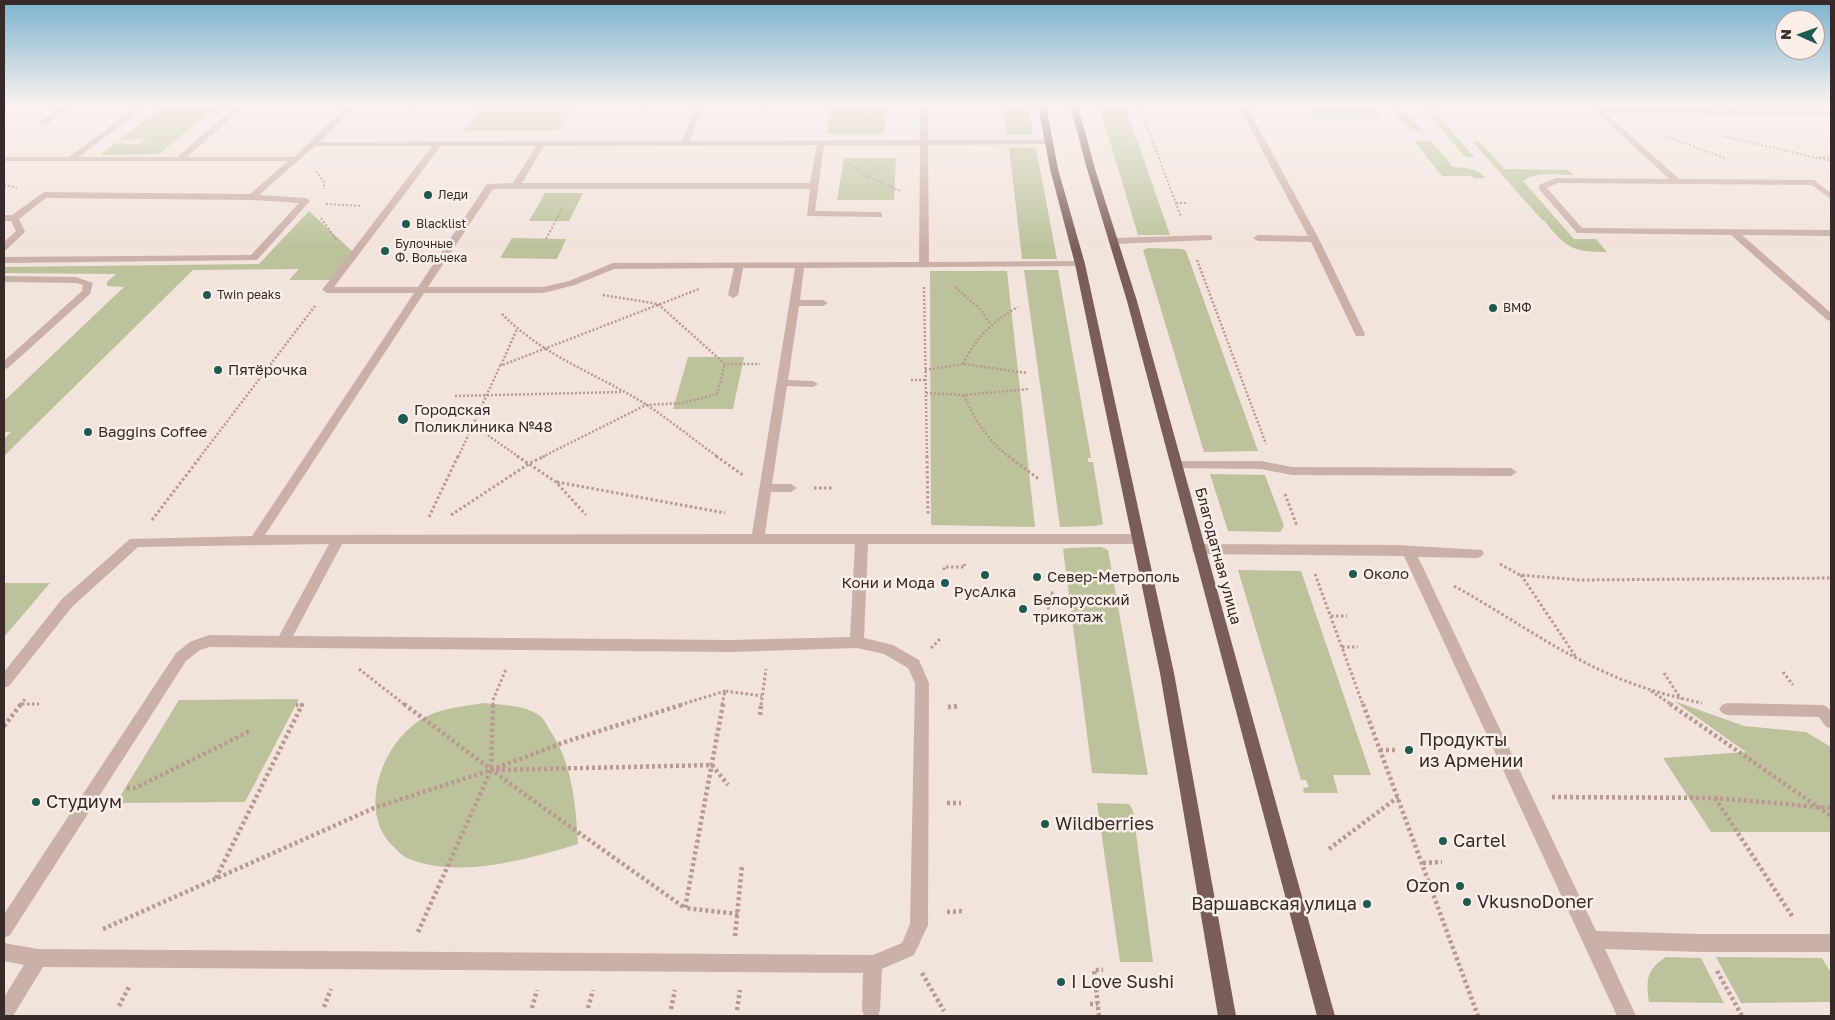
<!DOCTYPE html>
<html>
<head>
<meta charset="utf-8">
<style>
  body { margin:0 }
  #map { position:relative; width:1835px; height:1020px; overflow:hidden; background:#f2e3dc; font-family:"Golos Text",sans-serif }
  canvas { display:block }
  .frame { position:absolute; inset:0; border:5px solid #372a28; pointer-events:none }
  .north { position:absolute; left:1775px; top:10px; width:50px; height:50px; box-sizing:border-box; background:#faeee9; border:1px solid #aca09c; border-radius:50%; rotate:272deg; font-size:14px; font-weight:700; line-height:20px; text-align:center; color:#372a28 }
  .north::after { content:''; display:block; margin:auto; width:18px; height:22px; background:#1d5a50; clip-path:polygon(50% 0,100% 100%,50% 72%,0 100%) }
</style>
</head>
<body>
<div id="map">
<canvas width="1835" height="1020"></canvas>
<div class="frame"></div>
<div class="north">N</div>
</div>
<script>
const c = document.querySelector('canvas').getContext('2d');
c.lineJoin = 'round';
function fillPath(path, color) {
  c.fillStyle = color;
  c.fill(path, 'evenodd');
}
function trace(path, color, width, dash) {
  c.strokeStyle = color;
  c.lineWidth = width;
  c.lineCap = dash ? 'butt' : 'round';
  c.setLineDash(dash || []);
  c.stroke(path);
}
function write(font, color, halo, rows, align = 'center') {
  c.font = font + ' "Golos Text",sans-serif';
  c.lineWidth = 5;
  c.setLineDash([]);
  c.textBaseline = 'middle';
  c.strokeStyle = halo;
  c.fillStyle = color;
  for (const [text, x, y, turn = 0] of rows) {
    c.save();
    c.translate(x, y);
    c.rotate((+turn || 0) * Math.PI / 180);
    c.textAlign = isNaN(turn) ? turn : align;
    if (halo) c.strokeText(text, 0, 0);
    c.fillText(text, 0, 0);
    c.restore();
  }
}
fillPath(new Path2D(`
  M 170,105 L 230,106 L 226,110 L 205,116 L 159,154 L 100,155 L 116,143 L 138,145 L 145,139 L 119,140 L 160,108 L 166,108 Z
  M 1099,105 L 1125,105 L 1170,235 L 1138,235 Z
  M 830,108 L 886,108 L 884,134 L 827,134 Z
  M 1428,108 L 1433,110 L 1474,157 L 1473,158 L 1464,156 L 1425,109 Z
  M 1003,109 L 1029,109 L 1033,135 L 1006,134 Z
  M 1315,110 L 1374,110 L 1381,119 L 1314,118 L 1311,112 Z
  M 1393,110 L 1406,113 L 1423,131 C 1407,131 1403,122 1393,110 Z
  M 479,111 L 570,111 L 558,131 L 463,131 Z
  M 1414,141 L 1431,141 L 1453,167 C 1466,168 1477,168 1486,178 L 1474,178 L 1472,176 L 1442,176 Z
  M 1472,141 L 1479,141 L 1505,169 L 1568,170 L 1574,175 C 1557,175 1537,171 1523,181 L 1574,239 L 1596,239 L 1607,252 C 1572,252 1567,248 1545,222 L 1547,222 L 1542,220 Z
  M 1011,147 L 1036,148 L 1057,259 L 1022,259 L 1009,148 Z
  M 844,158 L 896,158 L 894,200 L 837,200 Z
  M 545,193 L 583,193 L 569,221 L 529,221 Z
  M 309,211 L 353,252 L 332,280 L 289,280 L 299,269 L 193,270 L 4,456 L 4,439 L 11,432 L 4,432 L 4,401 L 124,287 L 107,286 L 107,282 L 116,274 L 4,273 L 4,267 L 259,264 Z
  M 512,238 L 566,239 L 557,259 L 500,258 Z
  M 1148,248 L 1182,249 L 1186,251 L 1258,451 L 1204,452 L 1143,250 Z
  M 1024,270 L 1058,270 L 1091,458 L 1088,458 L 1088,462 L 1093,462 L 1103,524 L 1095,526 L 1060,527 Z
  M 930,271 L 1007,271 L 1035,527 L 931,525 Z
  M 688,357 L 744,357 L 733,409 L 673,409 Z
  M 1210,474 L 1265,475 L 1284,526 L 1280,532 L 1228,531 Z
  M 1101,547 L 1108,550 L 1148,775 L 1092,773 L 1063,549 L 1069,548 Z
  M 1238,570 L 1301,571 L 1371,775 L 1333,775 L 1338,793 L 1304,793 L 1303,788 L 1309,787 L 1306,780 L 1301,780 Z
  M 4,583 L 50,583 L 4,637 Z
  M 299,699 L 245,802 L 116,803 L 179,700 Z
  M 1674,701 L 1744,726 L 1806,732 L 1831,747 L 1831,832 L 1711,832 L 1663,758 L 1746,752 Z
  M 484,703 C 501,705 526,705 540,716 C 544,719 547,725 549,729 C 572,761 576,805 578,844 C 528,859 458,880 407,858 C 402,856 397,850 393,846 C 358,812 381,748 416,723 C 436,708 460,707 484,703 Z
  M 1097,803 L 1129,804 L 1133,811 L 1153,962 L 1120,962 Z
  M 1666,957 L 1701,958 L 1724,1003 L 1649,1002 C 1646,980 1646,970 1666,957 Z
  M 1716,957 L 1822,958 L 1831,973 L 1831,1002 L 1741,1003 Z`), '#bdc29c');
trace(new Path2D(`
  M 406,105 L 419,123
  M 751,105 L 777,121
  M 1139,105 L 1181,217
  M 414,116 L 551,116 L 569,113 L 640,113
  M 551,117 L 558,105
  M 867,120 L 894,105
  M 620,121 L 656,105
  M 1663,135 L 1727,159
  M 1722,136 L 1831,161
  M 1819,157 L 1831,158
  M 849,164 L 868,177 L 901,191
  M 316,171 L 324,182 L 324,189
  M 868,177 L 882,164
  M 4,185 L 17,188
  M 1176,203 L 1187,203
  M 326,204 L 362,206
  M 321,218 L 336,239
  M 546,239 L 562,209`), '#b79a92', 2, [2, 2]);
trace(new Path2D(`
  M 1197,260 L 1266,444
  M 924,287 L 927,457
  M 955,287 L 981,310 L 990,324
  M 603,295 L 658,304 L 725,364 L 760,364
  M 502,314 C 546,358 596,373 647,405 C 671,421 694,440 718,457
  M 963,364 C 976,338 992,321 1018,307
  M 501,365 L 517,329
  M 925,370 L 963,364 L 1027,373
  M 911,380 L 925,380
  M 926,393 L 964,395 L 1029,389
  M 964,395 C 974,420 988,440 1009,457
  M 455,396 L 622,392
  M 200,457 L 315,306
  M 458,457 L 473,425
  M 519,457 L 473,425 L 500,366 L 699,289
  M 542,457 L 646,405 L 683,403 L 717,394 L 725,364`), '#b79a92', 2.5, [2, 2]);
trace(new Path2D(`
  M 517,456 L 556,482 L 586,515
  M 716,456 L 743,475
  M 927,456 L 928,515
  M 1008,456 L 1040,480
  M 557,482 L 725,513
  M 814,488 L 833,488
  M 1285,494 L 1297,526
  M 451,515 L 530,463 L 545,456
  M 429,517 L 458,456
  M 152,520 L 201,456
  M 1500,564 L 1520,575 L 1580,580 L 1831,578
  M 944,570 L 944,567 L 965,567 L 964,564
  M 1315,574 L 1363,705
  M 1521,575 L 1576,657
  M 1454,586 C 1500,611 1543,642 1590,665 C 1625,683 1663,695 1702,703
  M 1047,608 L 1051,608 L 1050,593 L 1056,593
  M 1331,616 L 1347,616
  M 1342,647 L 1358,647
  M 931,648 L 941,638
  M 359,669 L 405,705
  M 1783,672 L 1793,685
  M 1664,673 L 1681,699
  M 1651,691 L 1672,705
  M 22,704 L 39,704
  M 20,705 L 25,699
  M 296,705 L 302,705
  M 493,705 L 493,700 L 506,669
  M 680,705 L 725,691
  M 722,705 L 725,691 L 762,696
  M 761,705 L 766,669`), '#b79a92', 3, [2.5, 2.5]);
trace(new Path2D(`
  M 404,704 L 520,791 L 685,908
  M 723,704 L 685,908 L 738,914
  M 1363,704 L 1478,1016
  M 1670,704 L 1831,816
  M 948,707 L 959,706
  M 760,715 L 761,704
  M 4,726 L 21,704
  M 1380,750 L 1398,750
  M 496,770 L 712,765 L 728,785
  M 127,788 L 135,788 L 250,731
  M 1552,797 L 1715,798 L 1831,808
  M 1715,798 L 1792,916
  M 947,803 L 961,803
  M 1070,825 L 1084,825
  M 1329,849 L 1398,797
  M 1423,863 L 1442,862
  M 216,878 L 302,705 L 296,705
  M 1430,886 L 1450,886
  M 947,912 L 964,911
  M 103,929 L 374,808 L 491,770 L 565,742 L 684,704
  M 418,932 L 491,770 L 493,704
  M 735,936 L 742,866
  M 1717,971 L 1742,1016
  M 922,973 L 944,1011
  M 1090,1004 L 1098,1004
  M 119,1006 L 129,987
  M 324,1007 L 331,989
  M 532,1008 L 537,990
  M 588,1008 L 593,990
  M 671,1009 L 675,990
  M 737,1010 L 740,990
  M 1099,1016 L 1094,970 L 1103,970`), '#b79a92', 4.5, [3, 3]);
fillPath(new Path2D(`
  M 65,105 L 74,105 L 46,125 L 40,125 L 40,121 Z
  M 237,105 L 246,105 L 187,157 L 294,157 L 348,105 L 356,105 L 320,142 L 682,141 L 697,105 L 705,105 L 689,141 L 920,140 L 920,105 L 928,105 L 928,140 L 1052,140 L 1053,142 L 1049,144 L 928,145 L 929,262 L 1080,261 L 1083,262 L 1083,266 L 804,268 L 800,300 L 823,300 L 828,303 L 823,306 L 799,306 L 788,380 L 813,381 L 818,384 L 813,387 L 787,386 L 772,484 L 791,484 L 797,488 L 791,492 L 771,492 L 765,534 L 1138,534 L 1143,536 L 1144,539 L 1143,542 L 1138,544 L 868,544 L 864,638 L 893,645 L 919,660 L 929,683 L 928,925 L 914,955 L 882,969 L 880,1010 L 878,1016 L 864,1016 L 862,1010 L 863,973 L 43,967 L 13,1016 L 4,1016 L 4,997 L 24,965 L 4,961 L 4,943 L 38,949 L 873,955 L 902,943 L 910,924 L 915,683 L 908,668 L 884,654 L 857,648 L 731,652 L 209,647 L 200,650 L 186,661 L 10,935 L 4,938 L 4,914 L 176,653 L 190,642 L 209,635 L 279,636 L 329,544 L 138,547 L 72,607 L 9,686 L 4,688 L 4,672 L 62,599 L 130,539 L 252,536 L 414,293 L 327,293 L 322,290 L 432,146 L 315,146 L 259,195 L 306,198 L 310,201 L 257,260 L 4,263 L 4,257 L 251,255 L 299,203 L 252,200 L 46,198 L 19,219 L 25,232 L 7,249 L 4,250 L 4,242 L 16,231 L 11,221 L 4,221 L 4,215 L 12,215 L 44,192 L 250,194 L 288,161 L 4,161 L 4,157 L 69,157 L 138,106 L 141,106 L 141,110 L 79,157 L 177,157 ZM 817,145 L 810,183 L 522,183 L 544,146 ZM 824,145 L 920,145 L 919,262 L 613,263 L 569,281 L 543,287 L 428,287 L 493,189 L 810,189 L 807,216 L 882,217 L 882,213 L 879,212 L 815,211 ZM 441,146 L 536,146 L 513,183 L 487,184 L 418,287 L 334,287 ZM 734,268 L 728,295 L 733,298 L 738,295 L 743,268 L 795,268 L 752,534 L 265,535 L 424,293 L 543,293 L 575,285 L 614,269 ZM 342,544 L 855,544 L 850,637 L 731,640 L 293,636 Z
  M 1238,105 L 1246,105 L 1319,239 L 1365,334 L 1364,336 L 1356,336 L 1355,334 L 1311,242 L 1258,241 L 1253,238 L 1258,235 L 1308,236 Z
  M 1589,105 L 1597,105 L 1601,109 L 1831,112 L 1831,116 L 1606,113 L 1679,179 L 1814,180 L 1831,193 L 1831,199 L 1812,185 L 1557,183 L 1547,188 L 1582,228 L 1831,230 L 1831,236 L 1742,235 L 1831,313 L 1831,321 L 1827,320 L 1731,235 L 1577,233 L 1539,189 L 1539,185 L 1556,178 L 1669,179 Z
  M 1209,235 L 1212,236 L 1212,240 L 1114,244 L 1109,241 L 1114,238 Z
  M 4,276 L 76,277 L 93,283 L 90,294 L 8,368 L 4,369 L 4,361 L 82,291 L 83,285 L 76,283 L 4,282 Z
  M 1176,461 L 1261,461 L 1292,467 L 1511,468 L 1517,472 L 1511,476 L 1292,475 L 1261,469 L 1172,468 L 1170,465 L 1172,462 Z
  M 1198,544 L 1397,545 L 1482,550 L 1484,553 L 1482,556 L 1477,558 L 1418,557 L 1596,931 L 1701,934 L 1831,934 L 1831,952 L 1701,952 L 1605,949 L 1636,1016 L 1617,1016 L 1404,556 L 1198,554 L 1193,552 L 1192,549 L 1193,546 Z
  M 1727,703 L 1823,705 C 1834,708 1831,718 1831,728 L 1826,727 L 1819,717 L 1727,715 L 1722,713 L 1719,709 L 1722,705 Z`), '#cbb0a8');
fillPath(new Path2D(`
  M 1038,105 L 1046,105 L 1058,169 L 1085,264 L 1174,673 L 1236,1016 L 1218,1016 L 1160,673 L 1075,264 L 1050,169 Z
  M 1070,105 L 1078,105 L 1095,169 L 1137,301 L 1335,1016 L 1317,1016 L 1127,301 L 1087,169 Z`), '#7a5d59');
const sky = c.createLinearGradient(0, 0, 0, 248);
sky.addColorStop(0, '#7cb2ce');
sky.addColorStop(0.42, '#f9f2ef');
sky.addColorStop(1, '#f9f2ef00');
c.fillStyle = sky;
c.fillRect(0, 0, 1835, 248);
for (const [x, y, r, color] of [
  [428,195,5,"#1d5a50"],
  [406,224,5,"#1d5a50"],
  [385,251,5,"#1d5a50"],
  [207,295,5,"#1d5a50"],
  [1493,308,5,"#1d5a50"],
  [218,370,5,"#1d5a50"],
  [403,419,6,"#1d5a50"],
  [88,432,5,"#1d5a50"],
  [1353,574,5,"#1d5a50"],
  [985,575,5,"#1d5a50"],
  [1037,577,5,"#1d5a50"],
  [945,583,5,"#1d5a50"],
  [1023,609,5,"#1d5a50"],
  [1409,750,5,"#1d5a50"],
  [36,802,5,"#1d5a50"],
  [1045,824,5,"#1d5a50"],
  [1443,841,5,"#1d5a50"],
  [1460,886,5,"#1d5a50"],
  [1467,902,5,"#1d5a50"],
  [1367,904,5,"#1d5a50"],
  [1061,982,5,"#1d5a50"]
]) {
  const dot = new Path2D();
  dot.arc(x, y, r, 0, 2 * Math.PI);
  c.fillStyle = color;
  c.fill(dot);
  trace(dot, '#faeee9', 2);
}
write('12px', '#372a28', '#faeee9', [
  ["Леди",438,195],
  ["Blacklist",416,224],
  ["Булочные",395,244],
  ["Ф. Вольчека",395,258],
  ["Twin peaks",217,295],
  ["ВМФ",1503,308]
], 'left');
write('15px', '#372a28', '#faeee9', [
  ["Пятёрочка",228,370],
  ["Городская",414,410],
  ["Поликлиника №48",414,427],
  ["Baggins Coffee",98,432],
  ["Около",1363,574],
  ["Север-Метрополь",1047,577],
  ["Кони и Мода",935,583,"right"],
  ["РусАлка",985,592,"center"],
  ["Белорусский",1033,600],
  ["трикотаж",1033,617]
], 'left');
write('15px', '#372a28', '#faeee9', [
  ["Благодатная улица",1218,556,75]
]);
write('18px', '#372a28', '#faeee9', [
  ["Продукты",1419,740],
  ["из Армении",1419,761],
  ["Студиум",46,802],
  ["Wildberries",1055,824],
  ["Cartel",1453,841],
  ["Ozon",1450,886,"right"],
  ["VkusnoDoner",1477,902],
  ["Варшавская улица",1357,904,"right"],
  ["I Love Sushi",1071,982]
], 'left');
</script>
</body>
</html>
